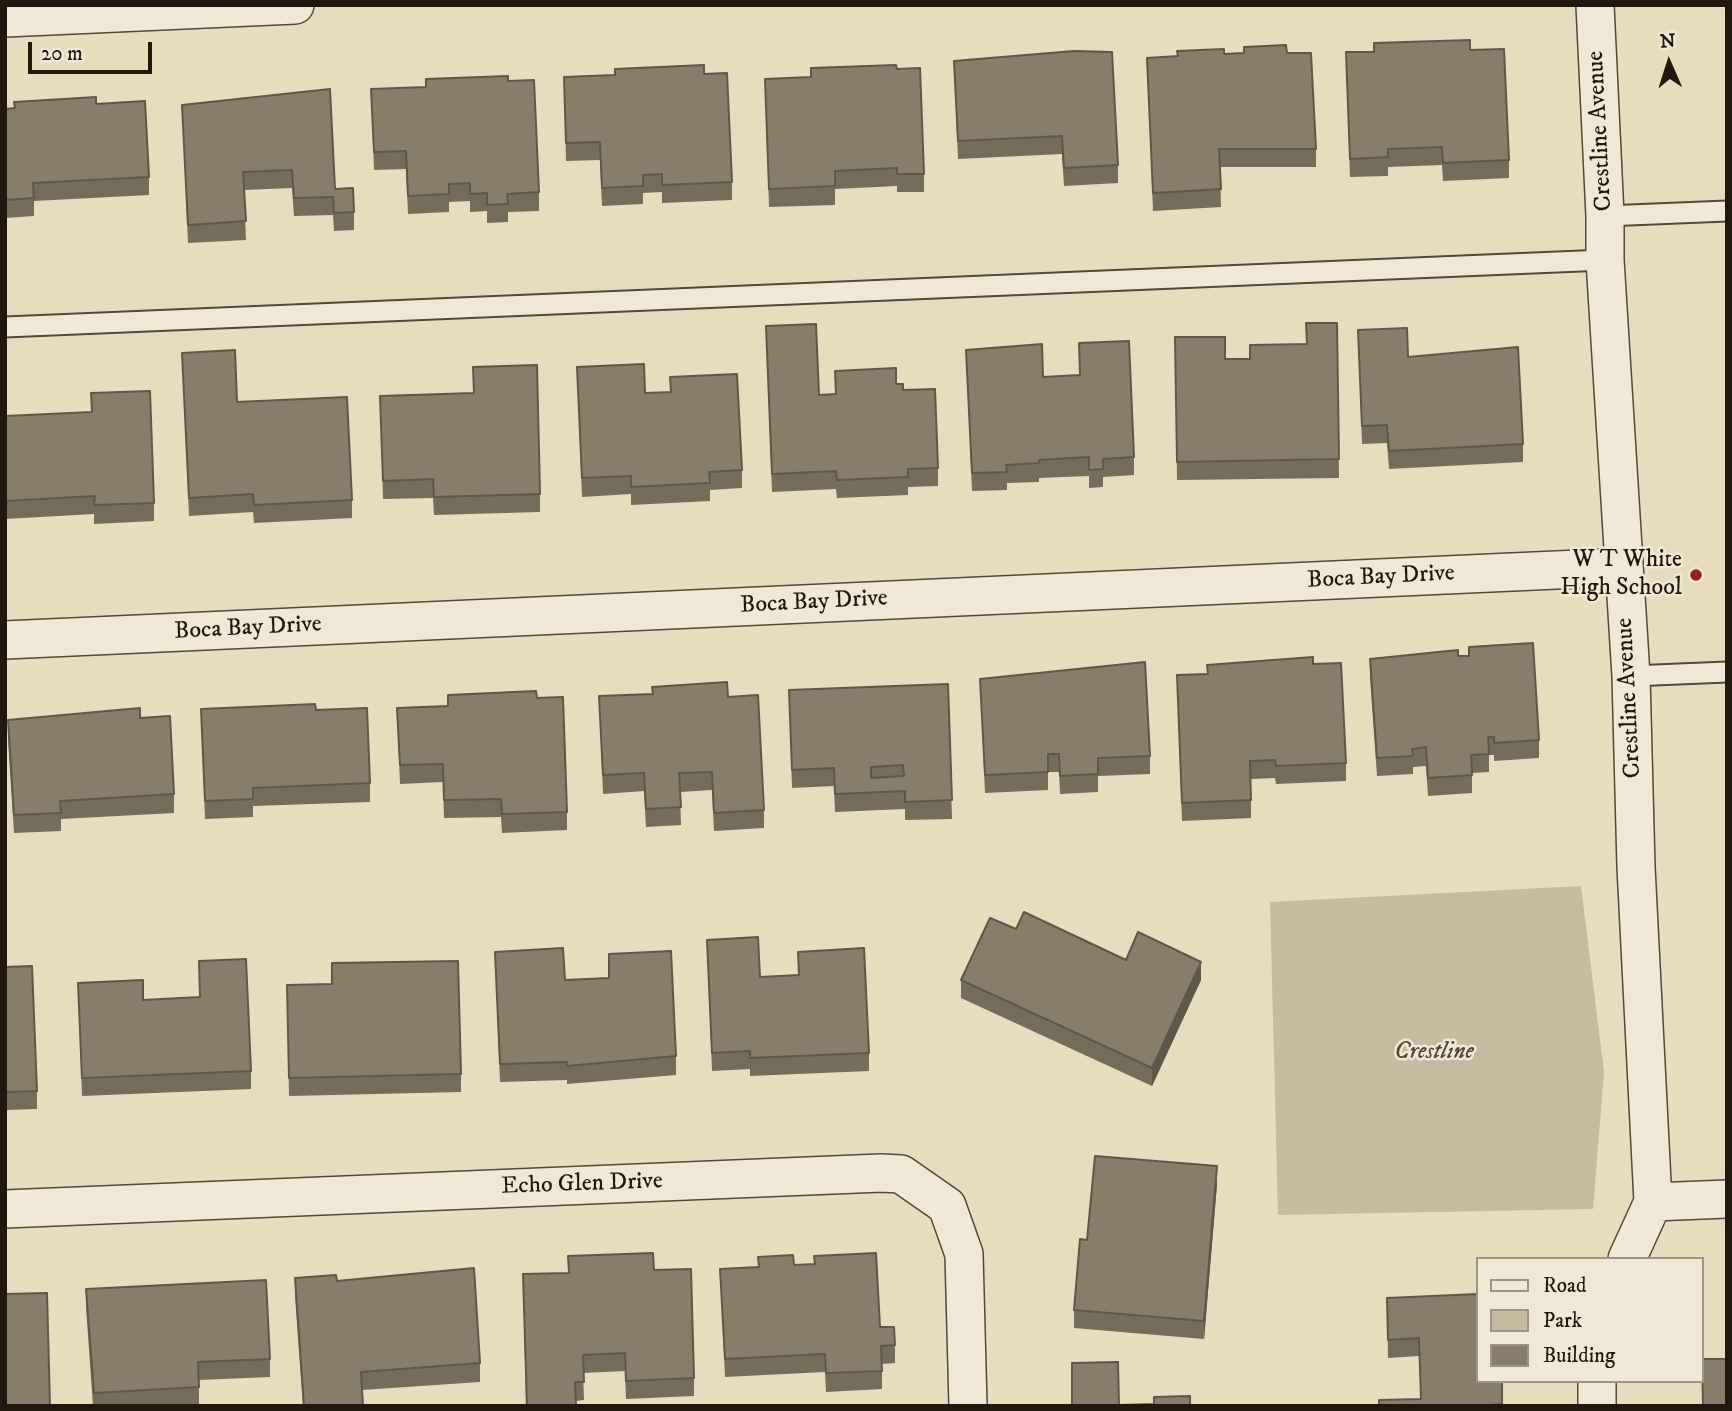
<!DOCTYPE html>
<html>
<head>
<meta charset="utf-8">
<style>
  body { margin:0 }
  #map { position:relative; width:1732px; height:1411px; overflow:hidden; background:#e8dcbf; font-family:"IM FELL DW Pica",serif }
  canvas { display:block }
  .frame { position:absolute; inset:0; border:7px solid #21170c; pointer-events:none }
  .legend { position:absolute; left:1476px; top:1257px; width:228px; height:126px; box-sizing:border-box; background:#f0e8d5; border:2px solid #9d9485; margin:0; padding:9px 12px; list-style:none; font-size:21px; color:#21170c }
  .legend li { display:flex; align-items:center; gap:14px; height:35px }
  .legend b { width:35px; border:2px solid #9d9485 }
  .north { position:absolute; left:1634px; top:28px; width:70px; height:70px; -webkit-text-stroke:5px #f0e8d5; paint-order:stroke; rotate:357deg; font-size:19px; font-weight:700; line-height:28px; text-align:center; color:#21170c }
  .north::after { content:''; display:block; margin:auto; width:24px; height:32px; background:#21170c; clip-path:polygon(50% 0,100% 100%,50% 72%,0 100%) }
  .scale { position:absolute; left:28px; top:42px; width:124px; height:32px; box-sizing:border-box; border:4px solid #21170c; border-top:0; padding-left:9px; font-size:21px; line-height:24px; white-space:nowrap; color:#21170c; -webkit-text-stroke:5px #f0e8d5; paint-order:stroke }
</style>
</head>
<body>
<div id="map">
<canvas width="1732" height="1411"></canvas>
<div class="frame"></div>
<ul class="legend">
<li><b style="height:9px;background:#f0e8d5"></b>Road</li>
<li><b style="height:19px;background:#c6bba1"></b>Park</li>
<li><b style="height:19px;background:#887d69"></b>Building</li>
</ul>
<div class="north">N</div>
<div class="scale">20 m</div>
</div>
<script>
const c = document.querySelector('canvas').getContext('2d');
c.lineJoin = 'round';
function fillPath(path, color) {
  c.fillStyle = color;
  c.fill(path, 'evenodd');
}
function trace(path, color, width, dash) {
  c.strokeStyle = color;
  c.lineWidth = width;
  c.lineCap = dash ? 'butt' : 'round';
  c.setLineDash(dash || []);
  c.stroke(path);
}
function write(font, color, halo, rows, align = 'center') {
  c.font = font + ' "IM FELL DW Pica",serif';
  c.lineWidth = 5;
  c.setLineDash([]);
  c.textBaseline = 'middle';
  c.strokeStyle = halo;
  c.fillStyle = color;
  for (const [text, x, y, turn = 0] of rows) {
    c.save();
    c.translate(x, y);
    c.rotate((+turn || 0) * Math.PI / 180);
    c.textAlign = isNaN(turn) ? turn : align;
    if (halo) c.strokeText(text, 0, 0);
    c.fillText(text, 0, 0);
    c.restore();
  }
}
fillPath(new Path2D(`
  M 1581,886 L 1604,1072 L 1593,1209 L 1278,1215 L 1270,902 Z`), '#c6bba1');
const lane = new Path2D(`
  M 1605,216 L 1727,211
  M 5,327 L 1605,260
  M 1631,676 L 1727,672`);
const street = new Path2D(`
  M 1595,5 L 1605,216 L 1605,260 L 1631,676 L 1636,867 L 1653,1202 L 1627,1259
  M 5,18 L 295,5
  M 5,640 L 1623,567
  M 1653,1202 L 1727,1199
  M 5,1209 L 881,1173 L 901,1174 L 947,1206 L 964,1254 L 968,1406
  M 1597,1406 L 1597,1381`);
trace(lane, '#534839', 23);
trace(street, '#534839', 40);
trace(lane, '#f0e8d5', 19);
trace(street, '#f0e8d5', 37);
fillPath(new Path2D(`
  M 1470,50 L 1509,160 L 1509,178 L 1443,181 L 1442,165 L 1388,167 L 1388,176 L 1350,177 L 1346,52 Z
  M 1287,53 L 1316,149 L 1316,167 L 1220,167 L 1221,207 L 1153,211 L 1147,58 L 1224,54 Z
  M 954,61 L 1118,165 L 1118,183 L 1064,186 L 1062,154 L 958,159 Z
  M 897,69 L 924,174 L 924,192 L 897,192 L 897,186 L 835,189 L 835,205 L 769,207 L 765,79 L 811,77 Z
  M 704,74 L 732,182 L 732,200 L 662,203 L 662,192 L 643,193 L 643,204 L 602,206 L 600,160 L 566,161 L 564,77 Z
  M 508,81 L 539,192 L 539,211 L 508,212 L 508,222 L 487,223 L 487,211 L 470,212 L 470,201 L 449,202 L 449,212 L 408,214 L 406,169 L 374,170 L 371,89 L 426,87 Z
  M 96,104 L 149,177 L 149,195 L 34,201 L 34,216 L 5,218 L 5,109 Z
  M 182,105 L 335,189 L 354,212 L 354,230 L 334,231 L 333,215 L 294,216 L 292,188 L 244,190 L 246,240 L 188,243 Z
  M 1337,323 L 1339,478 L 1177,480 L 1175,337 L 1225,359 L 1250,359 L 1307,344 Z
  M 766,326 L 819,395 L 835,394 L 835,371 L 896,384 L 903,390 L 938,468 L 938,486 L 908,487 L 908,495 L 837,498 L 836,489 L 772,492 Z
  M 1358,330 L 1408,357 L 1523,444 L 1523,462 L 1389,469 L 1387,443 L 1362,444 Z
  M 1079,343 L 1134,457 L 1134,475 L 1103,477 L 1103,487 L 1089,488 L 1089,476 L 1039,478 L 1039,482 L 1007,483 L 1007,490 L 972,491 L 966,350 L 1043,377 L 1080,375 Z
  M 182,353 L 352,500 L 352,518 L 254,523 L 253,512 L 189,516 Z
  M 473,367 L 540,494 L 540,512 L 434,515 L 433,498 L 383,499 L 380,396 L 473,393 Z
  M 577,367 L 645,393 L 670,392 L 670,377 L 742,470 L 742,488 L 710,490 L 710,501 L 631,505 L 631,494 L 582,497 Z
  M 5,416 L 154,503 L 154,521 L 94,524 L 94,514 L 5,519 Z
  M 1458,656 L 1539,740 L 1539,758 L 1494,761 L 1494,755 L 1489,755 L 1489,772 L 1472,773 L 1472,793 L 1428,796 L 1426,766 L 1413,767 L 1413,774 L 1377,776 L 1370,677 L 1370,659 Z
  M 1313,664 L 1346,763 L 1346,781 L 1276,784 L 1275,778 L 1251,779 L 1251,818 L 1182,821 L 1177,675 L 1207,674 Z
  M 980,679 L 1150,756 L 1150,774 L 1098,776 L 1098,792 L 1060,794 L 1059,772 L 1048,772 L 1048,790 L 985,793 Z
  M 948,684 L 952,819 L 905,820 L 905,809 L 835,812 L 834,786 L 792,788 L 789,690 Z
  M 599,696 L 728,697 L 764,810 L 764,828 L 714,831 L 712,790 L 680,792 L 681,825 L 646,827 L 644,791 L 603,794 Z
  M 537,698 L 567,812 L 567,830 L 502,833 L 501,817 L 444,818 L 443,782 L 400,784 L 397,708 L 448,706 Z
  M 201,709 L 316,710 L 370,783 L 370,802 L 253,806 L 253,817 L 205,819 Z
  M 140,718 L 174,794 L 174,813 L 61,819 L 61,831 L 14,833 L 8,738 L 8,720 Z
  M 1016,929 L 1201,980 L 1152,1086 L 961,998 L 961,980 Z
  M 707,940 L 869,1053 L 869,1071 L 750,1076 L 750,1069 L 712,1071 Z
  M 495,952 L 565,980 L 676,1056 L 676,1075 L 567,1084 L 567,1080 L 500,1082 Z
  M 199,961 L 251,1071 L 251,1089 L 82,1096 L 78,983 L 143,1000 L 199,997 Z
  M 5,967 L 37,1091 L 37,1109 L 5,1110 Z
  M 287,985 L 461,1074 L 461,1092 L 289,1096 Z
  M 1217,1184 L 1204,1339 L 1074,1328 L 1074,1310 L 1087,1240 Z
  M 568,1256 L 654,1270 L 694,1378 L 694,1396 L 626,1399 L 625,1371 L 583,1373 L 584,1400 L 576,1401 L 576,1406 L 526,1406 L 523,1274 L 568,1273 Z
  M 794,1265 L 880,1327 L 895,1345 L 895,1363 L 882,1364 L 882,1389 L 826,1392 L 825,1372 L 725,1377 L 720,1269 Z
  M 295,1278 L 337,1281 L 480,1363 L 480,1382 L 362,1390 L 363,1406 L 303,1406 L 295,1296 Z
  M 86,1289 L 270,1359 L 270,1377 L 199,1380 L 199,1405 L 93,1406 L 86,1307 Z
  M 1387,1298 L 1478,1381 L 1502,1381 L 1502,1406 L 1379,1406 L 1421,1399 L 1419,1356 L 1388,1358 Z`), '#756c5a');
fillPath(new Path2D(`
  M 1201,962 L 1201,980 L 1152,1086 L 1152,1068 Z
  M 1217,1166 L 1217,1184 L 1204,1339 L 1204,1321 Z`), '#5f584a');
const building = new Path2D(`
  M 1470,40 L 1470,50 L 1504,49 L 1509,160 L 1443,163 L 1442,147 L 1388,149 L 1388,157 L 1350,159 L 1346,52 L 1374,52 L 1374,43 Z
  M 1286,45 L 1287,53 L 1311,53 L 1316,149 L 1219,149 L 1221,189 L 1153,193 L 1147,58 L 1178,56 L 1177,51 L 1224,49 L 1224,54 L 1244,53 L 1244,47 Z
  M 1074,51 L 1112,52 L 1118,165 L 1064,168 L 1062,136 L 958,141 L 954,61 Z
  M 704,65 L 704,74 L 727,73 L 732,182 L 662,185 L 662,174 L 643,175 L 643,186 L 602,188 L 600,142 L 566,143 L 564,77 L 615,75 L 615,69 Z
  M 896,65 L 897,69 L 920,68 L 924,174 L 897,174 L 897,168 L 835,171 L 835,186 L 769,189 L 765,79 L 811,77 L 811,68 Z
  M 508,76 L 508,81 L 534,80 L 539,192 L 507,194 L 508,204 L 487,205 L 487,193 L 470,194 L 470,183 L 449,184 L 449,194 L 408,196 L 406,151 L 374,152 L 371,89 L 426,87 L 426,79 Z
  M 330,89 L 335,189 L 353,188 L 354,212 L 334,213 L 333,197 L 294,198 L 292,170 L 243,172 L 246,221 L 188,225 L 182,105 Z
  M 96,97 L 96,104 L 145,101 L 149,177 L 33,183 L 34,198 L 5,200 L 5,109 L 15,108 L 14,102 Z
  M 1306,323 L 1337,323 L 1339,459 L 1177,462 L 1175,337 L 1225,337 L 1225,359 L 1250,359 L 1250,345 L 1307,344 Z
  M 816,324 L 819,395 L 836,394 L 835,371 L 896,368 L 896,384 L 903,384 L 903,390 L 935,389 L 938,468 L 908,469 L 908,477 L 837,480 L 836,471 L 772,474 L 766,326 Z
  M 1407,328 L 1408,357 L 1518,347 L 1523,444 L 1389,451 L 1387,425 L 1362,426 L 1358,330 Z
  M 1129,341 L 1134,457 L 1103,459 L 1103,469 L 1089,470 L 1089,457 L 1039,460 L 1039,463 L 1006,465 L 1007,472 L 972,473 L 966,350 L 1042,344 L 1043,377 L 1080,375 L 1079,343 Z
  M 235,350 L 237,402 L 347,397 L 352,500 L 254,505 L 253,494 L 189,498 L 182,353 Z
  M 644,364 L 645,393 L 671,392 L 670,377 L 737,374 L 742,470 L 709,472 L 710,483 L 631,487 L 631,476 L 582,478 L 577,367 Z
  M 537,365 L 540,494 L 434,497 L 433,479 L 383,481 L 380,396 L 474,393 L 473,367 Z
  M 150,391 L 154,503 L 94,505 L 95,496 L 5,501 L 5,416 L 92,412 L 91,393 Z
  M 1533,643 L 1539,740 L 1494,743 L 1494,737 L 1488,737 L 1489,754 L 1471,755 L 1472,775 L 1428,778 L 1426,747 L 1412,749 L 1413,756 L 1377,758 L 1370,659 L 1458,650 L 1458,656 L 1469,656 L 1469,647 Z
  M 1313,657 L 1313,664 L 1341,663 L 1346,763 L 1276,766 L 1275,760 L 1250,761 L 1251,800 L 1182,803 L 1177,675 L 1208,674 L 1207,665 Z
  M 1145,662 L 1150,756 L 1098,758 L 1098,774 L 1060,776 L 1059,754 L 1048,754 L 1048,772 L 985,775 L 980,679 Z
  M 727,682 L 728,697 L 758,695 L 764,810 L 714,813 L 712,772 L 679,773 L 681,807 L 646,809 L 644,773 L 603,775 L 599,696 L 653,694 L 652,687 Z
  M 948,684 L 952,800 L 905,802 L 905,791 L 835,794 L 834,768 L 792,770 L 789,690 ZM 903,765 L 904,776 L 871,778 L 871,767 Z
  M 536,691 L 537,698 L 563,697 L 567,812 L 502,814 L 501,799 L 444,800 L 443,764 L 400,765 L 397,708 L 448,706 L 448,695 Z
  M 315,704 L 316,710 L 367,708 L 370,783 L 253,788 L 253,799 L 205,801 L 201,709 Z
  M 140,708 L 140,718 L 170,716 L 174,794 L 60,801 L 61,813 L 14,815 L 8,720 Z
  M 1024,912 L 1126,960 L 1138,932 L 1201,962 L 1152,1068 L 961,980 L 990,918 L 1016,929 Z
  M 758,937 L 760,977 L 799,975 L 798,952 L 864,948 L 869,1053 L 750,1058 L 750,1051 L 712,1053 L 707,940 Z
  M 563,948 L 565,980 L 609,978 L 609,954 L 671,951 L 676,1056 L 567,1066 L 567,1062 L 500,1064 L 495,952 Z
  M 246,959 L 251,1071 L 82,1078 L 78,983 L 143,980 L 143,1000 L 200,997 L 199,961 Z
  M 458,961 L 461,1074 L 289,1078 L 287,985 L 332,984 L 332,963 Z
  M 32,966 L 37,1091 L 5,1092 L 5,967 Z
  M 1095,1156 L 1217,1166 L 1204,1321 L 1074,1310 L 1080,1239 L 1087,1240 Z
  M 653,1253 L 654,1270 L 691,1269 L 694,1378 L 626,1381 L 625,1353 L 583,1355 L 584,1382 L 575,1382 L 576,1406 L 527,1406 L 523,1274 L 569,1273 L 568,1256 Z
  M 876,1253 L 880,1327 L 894,1327 L 895,1345 L 881,1346 L 882,1371 L 826,1373 L 825,1354 L 725,1359 L 720,1269 L 759,1267 L 758,1257 L 793,1255 L 794,1265 L 815,1264 L 814,1256 Z
  M 474,1268 L 480,1363 L 361,1372 L 363,1406 L 304,1406 L 295,1278 L 336,1275 L 337,1281 Z
  M 266,1280 L 270,1359 L 198,1362 L 199,1387 L 94,1393 L 86,1289 Z
  M 47,1293 L 50,1406 L 5,1406 L 5,1294 Z
  M 1478,1294 L 1478,1381 L 1502,1381 L 1502,1404 L 1489,1405 L 1489,1406 L 1379,1406 L 1379,1400 L 1421,1399 L 1419,1338 L 1388,1340 L 1387,1298 Z
  M 1702,1359 L 1727,1359 L 1727,1406 L 1703,1406 Z
  M 1118,1362 L 1119,1405 L 1154,1404 L 1154,1397 L 1190,1396 L 1190,1406 L 1072,1406 L 1072,1363 Z`);
fillPath(building, '#887d69');
trace(building, '#5f584a', 2);
for (const [x, y, r, color] of [
  [1696,575,7,"#8f2418"]
]) {
  const dot = new Path2D();
  dot.arc(x, y, r, 0, 2 * Math.PI);
  c.fillStyle = color;
  c.fill(dot);
  trace(dot, '#f0e8d5', 2.5);
}
write('24px', '#21170c', '#f0e8d5', [
  ["Crestline Avenue",1601,131,-93],
  ["Boca Bay Drive",1381,578,-3],
  ["Boca Bay Drive",814,603,-3],
  ["Boca Bay Drive",248,629,-3],
  ["Crestline Avenue",1630,698,-93],
  ["Echo Glen Drive",582,1185,-2]
]);
write('24px', '#21170c', '#f0e8d5', [
  ["W T White",1682,561],
  ["High School",1682,589]
], 'right');
write('italic 24px', '#534839', '#f0e8d5', [
  ["Crestline",1434,1053]
]);
</script>
</body>
</html>
